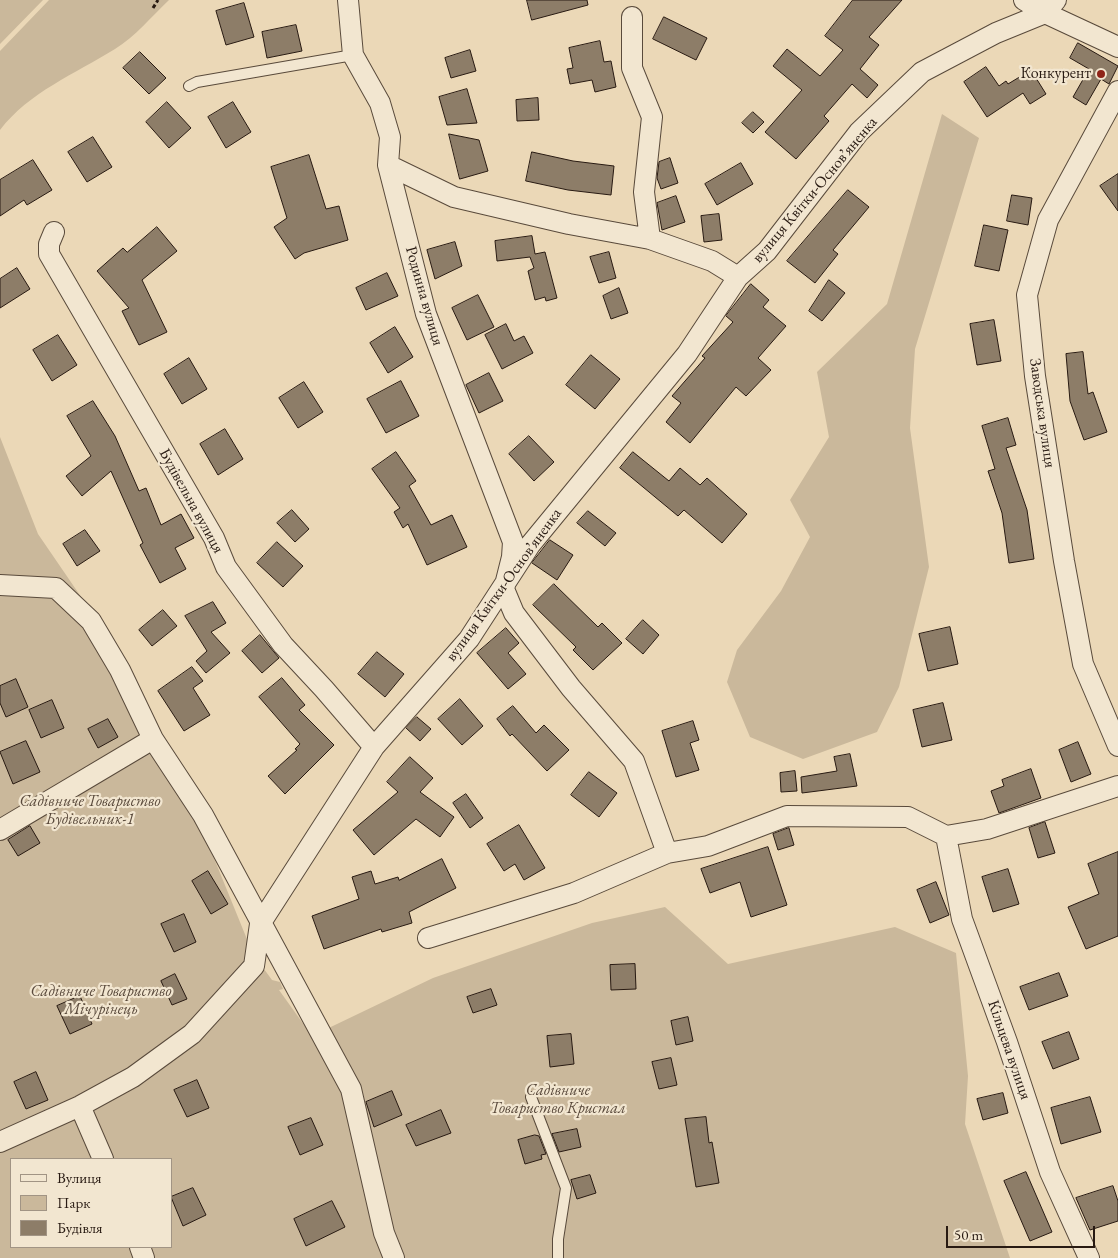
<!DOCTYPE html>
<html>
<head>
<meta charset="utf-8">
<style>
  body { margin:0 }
  #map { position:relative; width:1118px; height:1258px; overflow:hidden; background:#ebd8b7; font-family:"EB Garamond",serif }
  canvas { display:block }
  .legend { position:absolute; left:10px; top:1158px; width:162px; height:90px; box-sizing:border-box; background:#f2e6d0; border:1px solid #a19484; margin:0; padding:6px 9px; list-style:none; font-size:15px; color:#281a12 }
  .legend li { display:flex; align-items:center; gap:10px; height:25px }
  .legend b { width:25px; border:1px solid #a19484 }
  .scale { position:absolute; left:946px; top:1226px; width:149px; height:22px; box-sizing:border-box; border:2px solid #281a12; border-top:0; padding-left:6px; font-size:15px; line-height:18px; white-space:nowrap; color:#281a12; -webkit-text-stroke:4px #f2e6d0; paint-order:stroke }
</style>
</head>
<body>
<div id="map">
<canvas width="1118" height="1258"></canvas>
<ul class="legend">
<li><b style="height:6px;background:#f2e6d0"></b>Вулиця</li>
<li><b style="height:14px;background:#cab89b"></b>Парк</li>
<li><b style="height:14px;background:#8d7d68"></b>Будівля</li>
</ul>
<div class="scale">50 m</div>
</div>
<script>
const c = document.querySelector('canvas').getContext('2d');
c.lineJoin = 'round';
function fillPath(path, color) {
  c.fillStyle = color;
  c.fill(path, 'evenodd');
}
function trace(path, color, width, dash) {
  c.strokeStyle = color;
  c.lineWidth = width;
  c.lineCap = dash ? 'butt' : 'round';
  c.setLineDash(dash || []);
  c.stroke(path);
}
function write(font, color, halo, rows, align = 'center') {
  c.font = font + ' "EB Garamond",serif';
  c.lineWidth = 4.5;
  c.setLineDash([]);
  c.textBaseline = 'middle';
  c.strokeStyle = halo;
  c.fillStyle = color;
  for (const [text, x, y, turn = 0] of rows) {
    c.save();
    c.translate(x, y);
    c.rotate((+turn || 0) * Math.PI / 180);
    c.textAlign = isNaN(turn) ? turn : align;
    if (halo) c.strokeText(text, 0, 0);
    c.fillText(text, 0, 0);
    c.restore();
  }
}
fillPath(new Path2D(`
  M 0,0 L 43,0 L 0,44 Z
  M 49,0 L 169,0 C 152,16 135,37 115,49 C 75,74 29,92 0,130 L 0,51 Z
  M 942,114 L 979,138 L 915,349 L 910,428 L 929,567 L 899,687 L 877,732 L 803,759 L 750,737 L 727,682 L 737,650 L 781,591 L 810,537 L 790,500 L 829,437 L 817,372 L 887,304 Z
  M 0,437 L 38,534 L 88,607 L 207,841 L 253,954 L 272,980 L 280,982 L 283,989 L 279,990 L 312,1036 L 433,978 L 592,923 L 665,907 L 728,964 L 895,927 L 956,953 L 968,1076 L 965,1124 L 1010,1258 L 0,1258 ZM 11,1159 L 171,1159 L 171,1247 L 11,1247 Z`), '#cab89b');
const building = new Path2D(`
  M 527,0 L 587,0 L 588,5 L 532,20 Z
  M 853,0 L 902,0 L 869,37 L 879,45 L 860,69 L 878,85 L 867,98 L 852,84 L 824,116 L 829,121 L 796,159 L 765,132 L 802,90 L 773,66 L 787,49 L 820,76 L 843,50 L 825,36 Z
  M 244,3 L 254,37 L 226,45 L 216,11 Z
  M 664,17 L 707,38 L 696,60 L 653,39 Z
  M 296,25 L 302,51 L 267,58 L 262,32 Z
  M 600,41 L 604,62 L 611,61 L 616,87 L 595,92 L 592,80 L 570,84 L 567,69 L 573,68 L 569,48 Z
  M 1078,43 L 1118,66 L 1109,84 L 1101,79 L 1086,105 L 1073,97 L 1089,69 L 1070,58 Z
  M 470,50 L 476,71 L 451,78 L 445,58 Z
  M 140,52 L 166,78 L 149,94 L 123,68 Z
  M 986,67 L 999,86 L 1006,81 L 1008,84 L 1031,70 L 1046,94 L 1030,104 L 1023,93 L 987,117 L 964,82 Z
  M 467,89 L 477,123 L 447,125 L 439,97 Z
  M 538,98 L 539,120 L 517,121 L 516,100 Z
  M 167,102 L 191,128 L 169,148 L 146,122 Z
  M 233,102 L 251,132 L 226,148 L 208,117 Z
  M 753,112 L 764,122 L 753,133 L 742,123 Z
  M 449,134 L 479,140 L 488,171 L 460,179 Z
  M 93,137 L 112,167 L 87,182 L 68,152 Z
  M 532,152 L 573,161 L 614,166 L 611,195 L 568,190 L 526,181 Z
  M 309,155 L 326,209 L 339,206 L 348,240 L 304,253 L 295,259 L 274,227 L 287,218 L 271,167 Z
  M 670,158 L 678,183 L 661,189 L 657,178 L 659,162 Z
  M 33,160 L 52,190 L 27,205 L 24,200 L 0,216 L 0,180 Z
  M 741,163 L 753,184 L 717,205 L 705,184 Z
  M 1118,174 L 1118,211 L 1100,186 Z
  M 848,190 L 869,207 L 833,250 L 838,254 L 815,283 L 787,261 Z
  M 1012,195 L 1032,198 L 1028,225 L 1007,221 Z
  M 676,196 L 685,222 L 662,230 L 657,203 Z
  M 719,214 L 722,240 L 704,242 L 701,216 Z
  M 984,225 L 1008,230 L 999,271 L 975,266 Z
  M 157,227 L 177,251 L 142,280 L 167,332 L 139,345 L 122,311 L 129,308 L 97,271 L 123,248 L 127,252 Z
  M 532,236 L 535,254 L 545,252 L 557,298 L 546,301 L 545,297 L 535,300 L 528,271 L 534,268 L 530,257 L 497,261 L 495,241 Z
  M 455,242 L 462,266 L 435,279 L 427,250 Z
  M 609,252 L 616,278 L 599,283 L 590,257 Z
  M 17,268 L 30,289 L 0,308 L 0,279 Z
  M 387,273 L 398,296 L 366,310 L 356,288 Z
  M 829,280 L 845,293 L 822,321 L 809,311 Z
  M 751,284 L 769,300 L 763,307 L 786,326 L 758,358 L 771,370 L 746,396 L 736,387 L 690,443 L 666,422 L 681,403 L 672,396 L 705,358 L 702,356 L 733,322 L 726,316 Z
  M 619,288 L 628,313 L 611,319 L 603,296 Z
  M 478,295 L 494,327 L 467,340 L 452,308 Z
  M 994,320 L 1001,361 L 977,365 L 970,324 Z
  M 506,324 L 514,341 L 524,336 L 533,353 L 502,369 L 485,335 Z
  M 395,327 L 413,357 L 388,373 L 370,343 Z
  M 58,335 L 77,365 L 52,381 L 33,350 Z
  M 1083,352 L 1088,394 L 1093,392 L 1107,432 L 1084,440 L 1070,401 L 1066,354 Z
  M 591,355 L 620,379 L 595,409 L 566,385 Z
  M 189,358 L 207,389 L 182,404 L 164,374 Z
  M 489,373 L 503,401 L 479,413 L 466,385 Z
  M 401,381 L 419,416 L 386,433 L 367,399 Z
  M 304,382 L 323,412 L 298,428 L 279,398 Z
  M 93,401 L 115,436 L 139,491 L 146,488 L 161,525 L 181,514 L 194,538 L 175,548 L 186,569 L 160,583 L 140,545 L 143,543 L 111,471 L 82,496 L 66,476 L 91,456 L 67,416 Z
  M 1008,418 L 1016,445 L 1006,448 L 1027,510 L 1034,559 L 1009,563 L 1002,513 L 988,471 L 995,469 L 982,426 Z
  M 225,429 L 243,459 L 218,475 L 200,444 Z
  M 529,436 L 554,462 L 534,481 L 509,454 Z
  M 396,452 L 416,481 L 409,486 L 431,525 L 452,515 L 467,547 L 427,565 L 408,524 L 403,528 L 394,512 L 400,508 L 372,469 Z
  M 633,452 L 669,481 L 680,468 L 700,485 L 707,478 L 747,514 L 722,543 L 684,510 L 678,516 L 620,468 Z
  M 292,510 L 309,529 L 295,542 L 277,523 Z
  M 588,511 L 616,533 L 605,546 L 577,523 Z
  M 85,530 L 100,551 L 77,566 L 63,544 Z
  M 550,540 L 573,555 L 557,580 L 532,563 Z
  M 277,542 L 303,566 L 283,587 L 257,563 Z
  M 554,584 L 598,627 L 602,623 L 622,643 L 593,670 L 573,650 L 576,647 L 533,605 Z
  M 213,602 L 226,623 L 211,632 L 230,653 L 206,673 L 196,661 L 207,651 L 185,616 Z
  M 163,610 L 177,626 L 152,646 L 139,630 Z
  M 643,620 L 659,635 L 643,654 L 626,639 Z
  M 950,627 L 958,664 L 928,671 L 919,634 Z
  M 506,628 L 519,643 L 508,653 L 526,674 L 508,689 L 477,653 Z
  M 260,635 L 279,658 L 262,673 L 242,651 Z
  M 377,652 L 404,674 L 385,697 L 358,674 Z
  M 192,667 L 203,681 L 193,688 L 210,715 L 184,731 L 158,691 Z
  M 282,678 L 305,705 L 299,710 L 334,745 L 285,794 L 268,776 L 297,750 L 295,749 L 300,744 L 259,697 Z
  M 16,679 L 28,707 L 6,717 L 0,703 L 0,686 Z
  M 460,699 L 483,726 L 462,745 L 438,719 Z
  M 52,700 L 64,728 L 41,738 L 29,710 Z
  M 943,703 L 952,740 L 922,747 L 913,710 Z
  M 513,706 L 536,733 L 544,725 L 569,750 L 547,771 L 512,734 L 510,736 L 497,719 Z
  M 417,717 L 431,729 L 420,741 L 406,728 Z
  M 108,719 L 118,737 L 98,748 L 88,729 Z
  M 693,721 L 699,740 L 690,743 L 699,770 L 676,777 L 662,731 Z
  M 26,741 L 40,772 L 13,784 L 0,752 Z
  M 1078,742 L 1091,774 L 1071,782 L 1059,750 Z
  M 850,754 L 857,786 L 802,793 L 801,777 L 837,771 L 834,757 Z
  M 410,757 L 433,778 L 420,792 L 454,817 L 440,837 L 416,819 L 374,855 L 353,830 L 398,792 L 387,782 Z
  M 1031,769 L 1041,798 L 999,813 L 991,791 L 1004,786 L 1002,780 Z
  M 795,771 L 797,791 L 781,792 L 780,773 Z
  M 589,772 L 617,793 L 599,817 L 571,795 Z
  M 466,794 L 483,818 L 470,828 L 453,803 Z
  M 1045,822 L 1055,853 L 1038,858 L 1029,828 Z
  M 519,825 L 545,868 L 524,880 L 515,864 L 504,871 L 487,844 Z
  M 30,826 L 40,843 L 18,856 L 8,840 Z
  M 789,828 L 794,845 L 778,850 L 773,834 Z
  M 768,847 L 787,905 L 751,917 L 740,882 L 710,893 L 701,869 Z
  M 1118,852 L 1118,936 L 1086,949 L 1068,907 L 1099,894 L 1088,864 Z
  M 442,859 L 456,888 L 409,912 L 412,923 L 382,932 L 381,929 L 324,949 L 312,916 L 359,899 L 352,877 L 371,871 L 375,884 L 398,877 L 399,880 Z
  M 1008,869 L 1019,904 L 993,912 L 982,877 Z
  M 208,871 L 228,904 L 211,914 L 192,881 Z
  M 936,882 L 949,915 L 930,923 L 917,890 Z
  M 184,914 L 196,942 L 174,952 L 161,924 Z
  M 635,964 L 636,989 L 611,990 L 610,965 Z
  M 1059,973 L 1068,996 L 1029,1010 L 1020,987 Z
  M 175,974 L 187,999 L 172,1005 L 161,981 Z
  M 491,989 L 497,1005 L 473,1013 L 467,997 Z
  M 80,996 L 92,1024 L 70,1034 L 57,1006 Z
  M 688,1017 L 693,1041 L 676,1045 L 671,1021 Z
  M 1069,1032 L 1079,1059 L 1053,1069 L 1042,1042 Z
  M 571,1034 L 574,1064 L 550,1067 L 547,1036 Z
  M 671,1058 L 677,1085 L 659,1089 L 652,1062 Z
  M 36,1072 L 48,1100 L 26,1109 L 14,1082 Z
  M 197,1080 L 209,1108 L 187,1117 L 174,1090 Z
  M 392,1091 L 402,1115 L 374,1127 L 366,1102 Z
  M 1003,1093 L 1008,1113 L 983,1120 L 977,1099 Z
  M 1090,1097 L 1101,1132 L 1061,1144 L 1051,1108 Z
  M 441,1110 L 451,1133 L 416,1146 L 406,1125 Z
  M 706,1117 L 709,1143 L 712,1142 L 719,1183 L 696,1187 L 685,1119 Z
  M 311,1118 L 323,1145 L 300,1155 L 288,1127 Z
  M 577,1129 L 581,1147 L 559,1152 L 552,1134 Z
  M 535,1135 L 539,1136 L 546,1154 L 541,1155 L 542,1159 L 525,1164 L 518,1140 Z
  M 1026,1172 L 1052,1232 L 1030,1241 L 1004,1181 Z
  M 590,1175 L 596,1193 L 577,1199 L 571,1180 Z
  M 1113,1186 L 1118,1201 L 1118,1221 L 1090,1230 L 1076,1198 Z
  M 193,1188 L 206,1215 L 183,1226 L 171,1197 Z
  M 332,1201 L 345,1227 L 306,1246 L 294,1219 Z`);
fillPath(building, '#8d7d68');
trace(building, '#281a12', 1);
const lane = new Path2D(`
  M 189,86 L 197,82 L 353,55
  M 531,1097 L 566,1188 L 558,1239 L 558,1258`);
const street = new Path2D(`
  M 348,0 L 353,55 L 380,103 L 390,137 L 388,165 L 426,314 L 513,542 L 512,557 L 504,589 L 514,613 L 571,688 L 634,761 L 667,853 L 574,893 L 428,938
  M 1024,0 L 1045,13 L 1118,47
  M 632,17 L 632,68 L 652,117 L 644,192 L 650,239
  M 1118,91 L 1048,220 L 1027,295 L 1035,376 L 1064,561 L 1083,664 L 1118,746
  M 388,165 L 454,197 L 569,224 L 650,239 L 712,261 L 738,277
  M 54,232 L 49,244 L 49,254 L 214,538 L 226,567 L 283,645 L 324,689 L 374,747
  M 0,585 L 56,588 L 91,621 L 120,670 L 153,739 L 203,815 L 351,1089 L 384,1233 L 394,1258
  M 0,830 L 153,739
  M 946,836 L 962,919 L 1007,1042 L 1050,1172 L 1089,1258
  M 667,853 L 708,846 L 787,816 L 908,817 L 946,836 L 987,829 L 1118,786
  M 80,1106 L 103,1159
  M 0,1142 L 80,1106 L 133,1077 L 192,1034 L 254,966 L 260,924 L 374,747 L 469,639 L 530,545 L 687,354 L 738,277 L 767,251 L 859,132 L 922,72 L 996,33 L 1045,13 L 1056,0
  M 140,1247 L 144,1258`);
trace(lane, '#594a3b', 12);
trace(street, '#594a3b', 22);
trace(new Path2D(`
  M 153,8 L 158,0`), '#281a12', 3, [4, 2.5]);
trace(lane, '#f2e6d0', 10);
trace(street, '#f2e6d0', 20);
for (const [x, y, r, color] of [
  [1101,74,5,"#8f2418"]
]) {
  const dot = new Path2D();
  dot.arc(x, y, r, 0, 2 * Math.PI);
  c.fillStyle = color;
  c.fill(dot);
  trace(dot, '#f2e6d0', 2);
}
write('16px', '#281a12', '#f2e6d0', [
  ["Конкурент",1091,74]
], 'right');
write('16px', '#281a12', '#f2e6d0', [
  ["вулиця Квітки-Основʼяненка",815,190,-50],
  ["Родинна вулиця",424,296,74],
  ["Заводська вулиця",1042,413,82],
  ["Будівельна вулиця",191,501,61],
  ["вулиця Квітки-Основʼяненка",504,585,-54],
  ["Кільцева вулиця",1009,1050,71]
]);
write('italic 16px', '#59493b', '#f2e6d0', [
  ["Садівниче Товариство",90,802],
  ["Будівельник-1",90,820],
  ["Садівниче Товариство",101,992],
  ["Мічурінець",101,1010],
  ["Садівниче",558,1091],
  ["Товариство Кристал",558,1109]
]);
</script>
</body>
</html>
